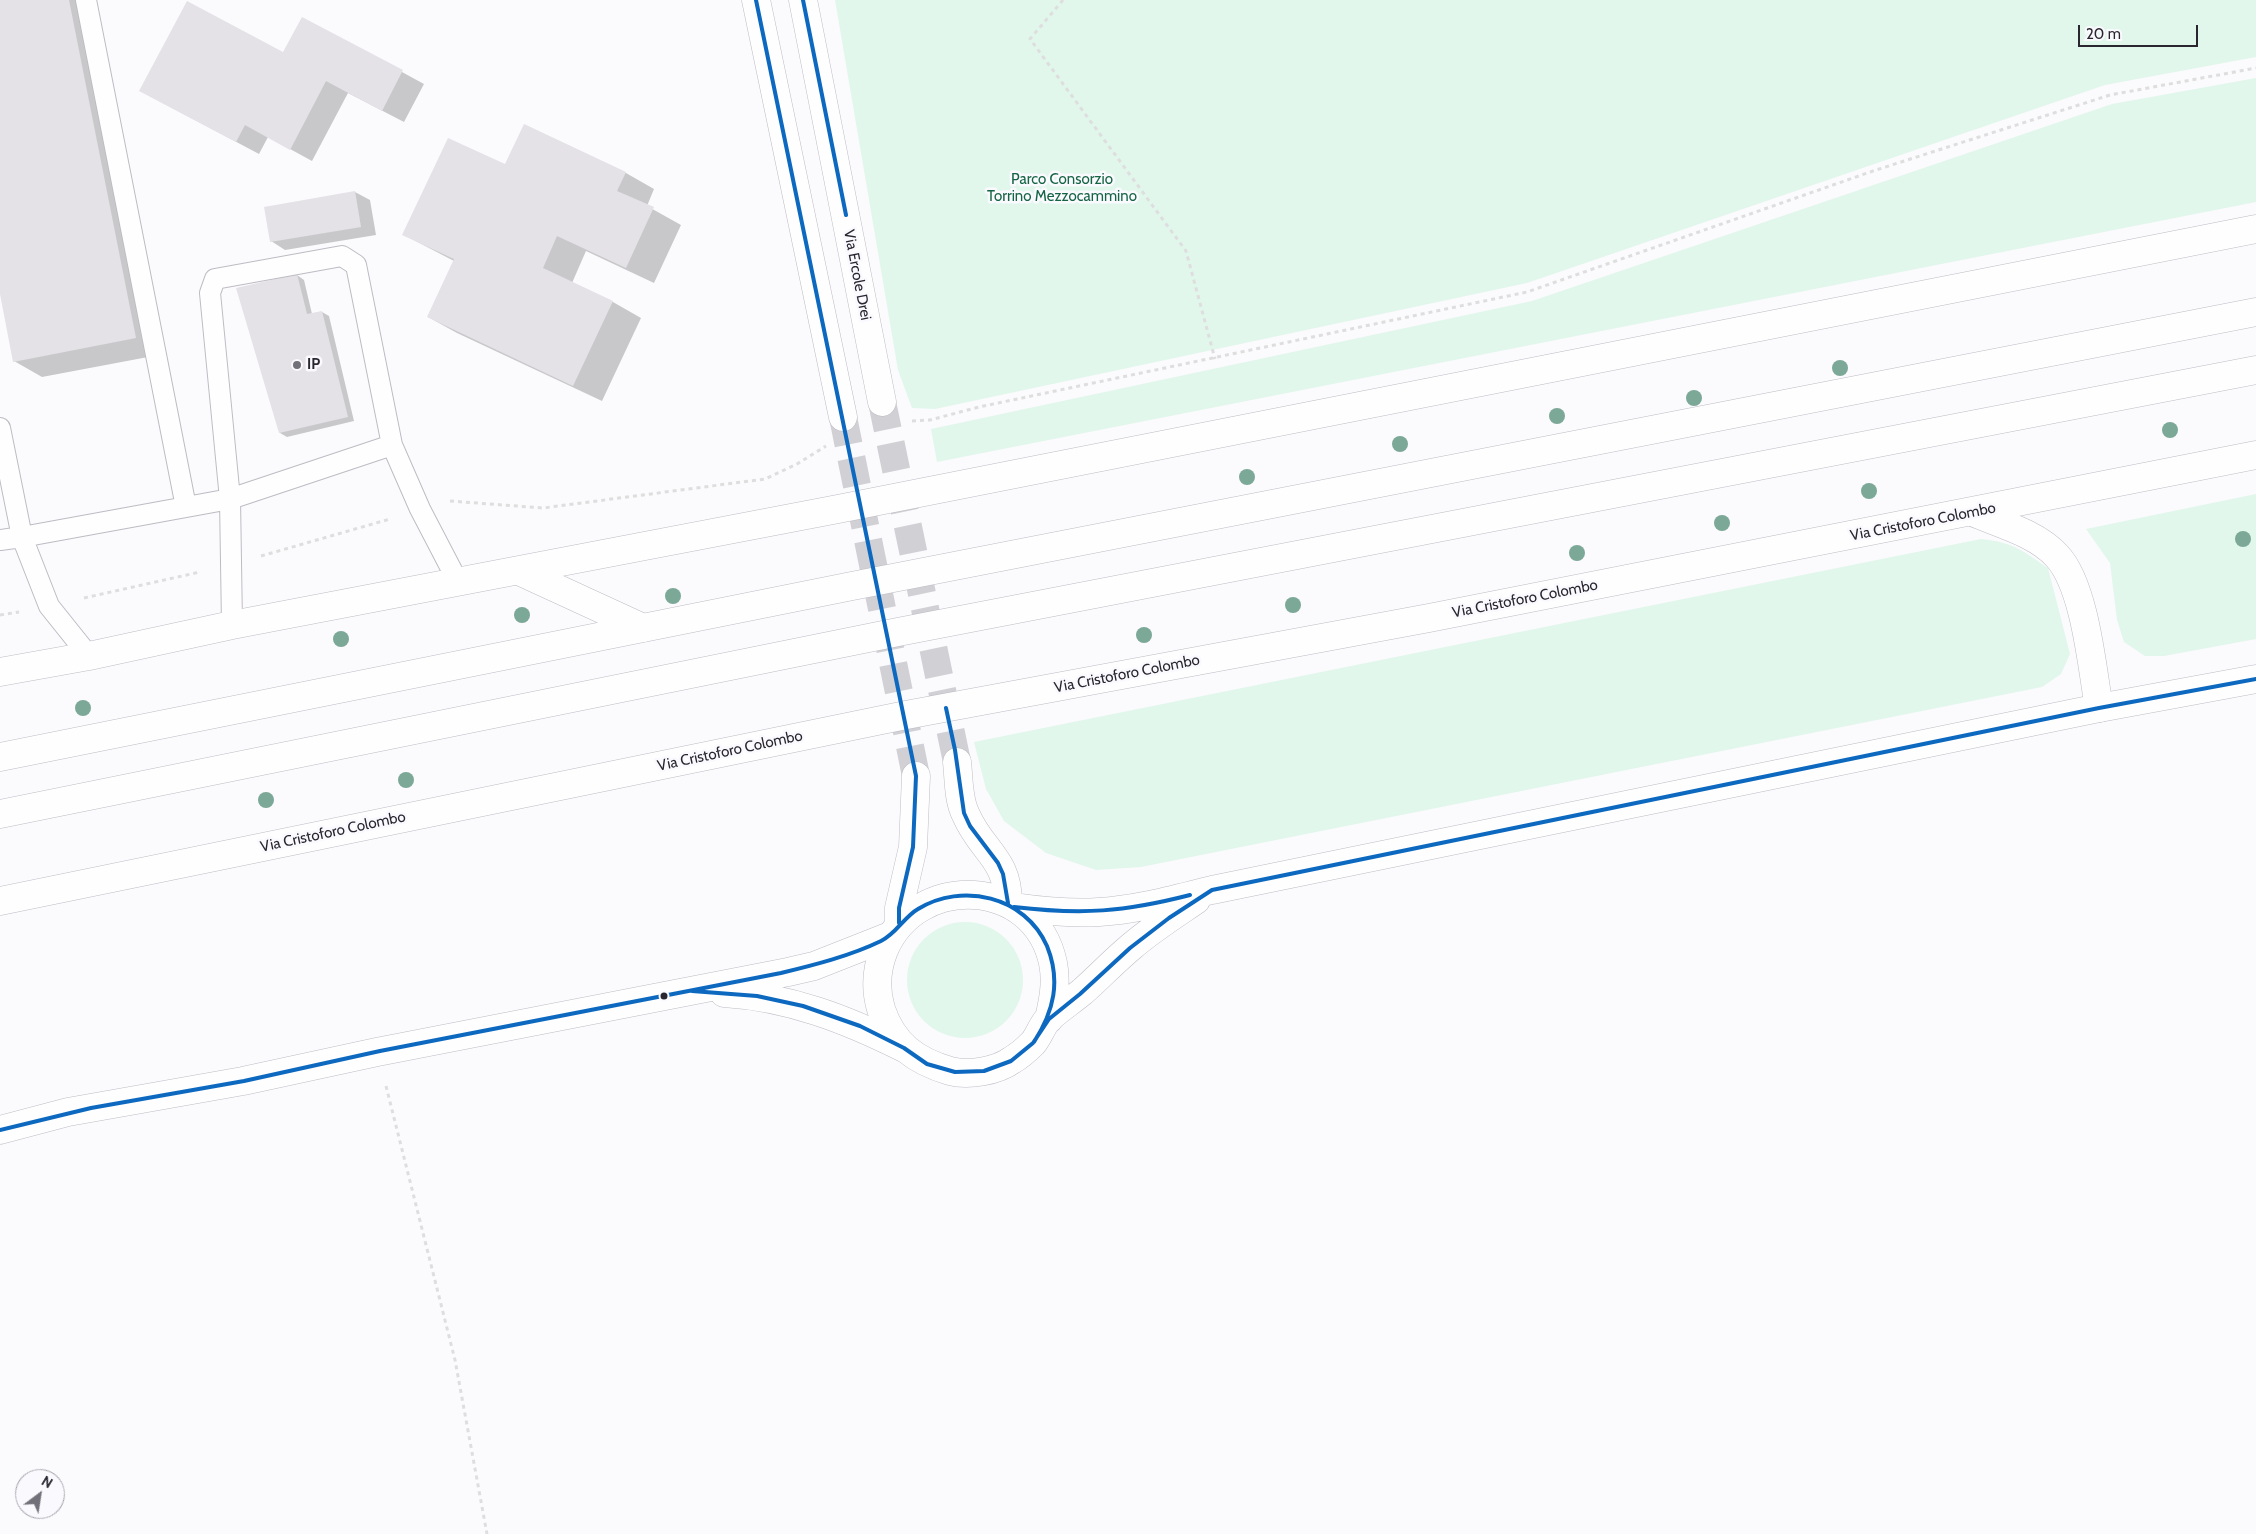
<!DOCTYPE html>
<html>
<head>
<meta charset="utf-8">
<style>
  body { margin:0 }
  #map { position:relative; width:2256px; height:1534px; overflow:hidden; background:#fbfafd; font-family:Cabin,sans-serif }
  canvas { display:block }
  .north { position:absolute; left:15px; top:1469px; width:50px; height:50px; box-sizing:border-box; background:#faf9fe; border:1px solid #a6a5ac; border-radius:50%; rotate:31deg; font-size:14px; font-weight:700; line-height:20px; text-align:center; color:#292630 }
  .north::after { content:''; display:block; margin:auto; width:18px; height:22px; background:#727078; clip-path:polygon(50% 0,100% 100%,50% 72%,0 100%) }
  .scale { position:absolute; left:2078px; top:25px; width:120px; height:22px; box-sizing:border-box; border:2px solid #292630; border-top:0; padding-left:6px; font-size:15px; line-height:18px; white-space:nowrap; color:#292630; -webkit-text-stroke:4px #faf9fe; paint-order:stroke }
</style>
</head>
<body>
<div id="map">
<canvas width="2256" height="1534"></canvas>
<div class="north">N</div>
<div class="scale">20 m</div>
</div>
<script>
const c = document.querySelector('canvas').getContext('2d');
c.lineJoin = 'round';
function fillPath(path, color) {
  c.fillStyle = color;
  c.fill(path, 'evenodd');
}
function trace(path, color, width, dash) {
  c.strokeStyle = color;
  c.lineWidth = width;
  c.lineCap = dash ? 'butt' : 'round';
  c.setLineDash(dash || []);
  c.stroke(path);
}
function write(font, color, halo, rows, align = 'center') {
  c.font = font + ' Cabin,sans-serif';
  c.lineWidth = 5;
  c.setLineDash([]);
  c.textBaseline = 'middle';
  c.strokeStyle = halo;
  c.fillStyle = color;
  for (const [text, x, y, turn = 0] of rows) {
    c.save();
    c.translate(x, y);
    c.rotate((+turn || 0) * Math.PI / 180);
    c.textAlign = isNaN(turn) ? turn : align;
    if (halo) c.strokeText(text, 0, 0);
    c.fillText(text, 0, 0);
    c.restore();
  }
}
fillPath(new Path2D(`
  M 835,0 L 2256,0 L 2256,57 L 2105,85 L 1527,283 L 935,409 L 912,408 L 898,370 Z
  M 2256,78 L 2256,202 L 937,462 L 931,429 L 1532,301 L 2112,104 Z
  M 2256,494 L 2256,639 L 2164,656 L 2145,656 L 2124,642 L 2117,620 L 2110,563 L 2086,529 Z
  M 1981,539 C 2013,542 2023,551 2048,568 L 2070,654 L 2061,674 L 2042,687 L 1141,867 L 1096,870 L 1046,853 L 1004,821 L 986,789 L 974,742 Z
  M907 980a58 58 0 1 1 116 0a58 58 0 1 1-116 0Z`), '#e1f7ec');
fillPath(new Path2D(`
  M 0,0 L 94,0 L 164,354 L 42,377 L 14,361 L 0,287 Z
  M 303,18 L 424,84 L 404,122 L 348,93 L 312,161 L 268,137 L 259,154 L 163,103 L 284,54 Z
  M 525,125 L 626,173 L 654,189 L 647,206 L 681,225 L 654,283 L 586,251 L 572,283 L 613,302 L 641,318 L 602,401 L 457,333 L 428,317 L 454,261 L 404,235 L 506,166 Z
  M 355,192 L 370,200 L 376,235 L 285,250 L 271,241 Z
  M 297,275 L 304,280 L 312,314 L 322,312 L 329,316 L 354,421 L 287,437 L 280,433 Z`), '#0003');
fillPath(new Path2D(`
  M 0,0 L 69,0 L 136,338 L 13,362 L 0,294 Z
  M 187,1 L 283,52 L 302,17 L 403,70 L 382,111 L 326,81 L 290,150 L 245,125 L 236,142 L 139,91 Z
  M 524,124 L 626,172 L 617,191 L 654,207 L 626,268 L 557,236 L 543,268 L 613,301 L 573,386 L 427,317 L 454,259 L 402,235 L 448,138 L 505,164 Z
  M 355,191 L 361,227 L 270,242 L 264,207 Z
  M 297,274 L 307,314 L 322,311 L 348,417 L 279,433 L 236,288 Z`), '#e4e1e7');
trace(new Path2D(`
  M 882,402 L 957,762
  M 843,417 L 916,776`), '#d1d0d4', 28, [28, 14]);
const lane = new Path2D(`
  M 86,0 L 186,507
  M 0,428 L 22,537 L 0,540
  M 232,625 L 230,499 L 210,293 L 215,279 L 342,256 L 356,265 L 392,445 L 420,509 L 458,582
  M 89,656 L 49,606 L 22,537 L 230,499 L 392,445`);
const street = new Path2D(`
  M 724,993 C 789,997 846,1019 904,1048
  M 0,1130 L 68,1112 L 243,1081 L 377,1052 L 788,972 L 814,966 L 890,936`);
const secondary = new Path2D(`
  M 756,0 L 843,417
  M 803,0 L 882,402
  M 0,672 L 89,656 L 232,625 L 838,509 L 2256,229
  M 957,762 C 959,779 958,800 966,815 C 982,852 1008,858 1008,903
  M 1014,907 C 1042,911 1070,914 1099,912 C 1137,910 1175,899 1212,890 L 2099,708 L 2256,679
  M 899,923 L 899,908 L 913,847 L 916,776
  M 1049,1019 C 1053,1001 1057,983 1053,963 C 1035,877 917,872 884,950 C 876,970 875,989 881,1009 C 893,1045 916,1061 950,1071 C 968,1076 997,1071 1012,1060 C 1019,1056 1027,1049 1033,1043 C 1039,1036 1042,1025 1049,1018 C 1059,1009 1071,1001 1082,992 C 1099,977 1114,961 1132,946 C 1152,929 1174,915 1196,900`);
const primary = new Path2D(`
  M 1972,512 C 2000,524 2036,533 2057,556 C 2085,586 2092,667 2099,708
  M 0,901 L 906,715 L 1429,618 L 2256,455`);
const highway = new Path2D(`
  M 519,571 L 643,628
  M 0,757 L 852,586 L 2256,312
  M 0,814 L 898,632 L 2256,370`);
trace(lane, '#bebcc3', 22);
trace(street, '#bebcc3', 29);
trace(secondary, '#bebcc3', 29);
trace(primary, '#bebcc3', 29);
trace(highway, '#bebcc3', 29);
trace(new Path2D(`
  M 1063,0 L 1030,39 L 1186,251 L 1215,359
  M 912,421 L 930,420 L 979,407 L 1527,292 L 1873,171 L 2110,95 L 2256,68
  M 450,501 L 543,508 L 765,479 L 797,464 L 826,446
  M 261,556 L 390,519
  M 84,598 L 200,572
  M 0,615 L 19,612
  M 386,1086 L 455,1360 L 487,1534`), '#dededf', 3, [4, 4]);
trace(lane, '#fefeff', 20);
trace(street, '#fefeff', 28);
trace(secondary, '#fefeff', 28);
trace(primary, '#fefeff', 28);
trace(highway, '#fefeff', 28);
trace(new Path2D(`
  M 756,0 L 916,776 L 913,847 L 899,908 L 899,923
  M 803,0 L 846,215
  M 946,708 L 955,750 L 964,813 L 970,826 L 998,863 L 1003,874 L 1008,903
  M 1014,907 C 1082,915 1124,912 1190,895
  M 692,991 L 757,996 L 803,1006 L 860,1026 L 904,1048 L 927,1064 L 955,1072 L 984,1071 L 1011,1061 L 1033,1043 L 1049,1019 L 1080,994 L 1130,948 L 1169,918 L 1212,890 L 2099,708 L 2256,679
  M 0,1130 L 91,1108 L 244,1081 L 380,1051 L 781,973 C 814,965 850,956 881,941 C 896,934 904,917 918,909 C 962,882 1025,896 1047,946 C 1061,981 1054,1011 1034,1042`), '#0c69bf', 4);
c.fillStyle = '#7ca897';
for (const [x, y] of [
  [1840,368],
  [1694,398],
  [1557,416],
  [2170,430],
  [1400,444],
  [1247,477],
  [1869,491],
  [1722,523],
  [2243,539],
  [1577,553],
  [673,596],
  [1293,605],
  [522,615],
  [1144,635],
  [341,639],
  [83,708],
  [406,780],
  [266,800]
]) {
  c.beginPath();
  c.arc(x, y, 8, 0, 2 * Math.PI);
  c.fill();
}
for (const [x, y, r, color] of [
  [297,365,5,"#727078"],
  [664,996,4.5,"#292630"]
]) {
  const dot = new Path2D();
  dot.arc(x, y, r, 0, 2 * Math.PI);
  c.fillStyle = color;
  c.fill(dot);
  trace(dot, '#faf9fe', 2);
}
write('15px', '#146544', '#faf9fe', [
  ["Parco Consorzio",1062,180],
  ["Torrino Mezzocammino",1062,197]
]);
write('15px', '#292630', '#faf9fe', [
  ["Via Ercole Drei",857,275,79],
  ["Via Cristoforo Colombo",1923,522,-11],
  ["Via Cristoforo Colombo",1525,599,-11],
  ["Via Cristoforo Colombo",1127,674,-11],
  ["Via Cristoforo Colombo",730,751,-12],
  ["Via Cristoforo Colombo",333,832,-12]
]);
write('bold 15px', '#292630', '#faf9fe', [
  ["IP",307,365]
], 'left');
</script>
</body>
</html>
